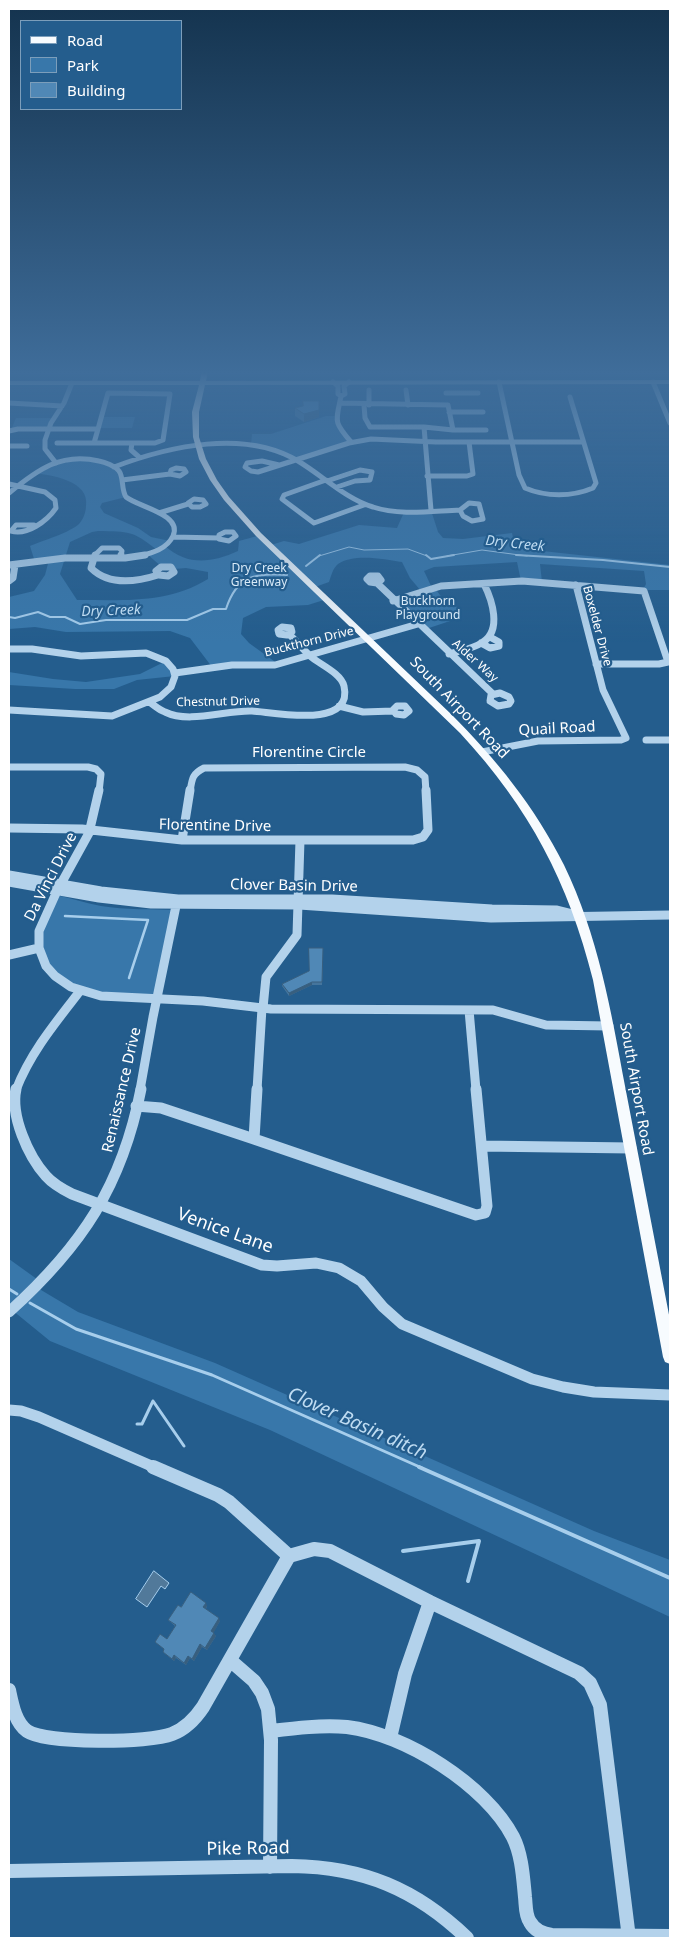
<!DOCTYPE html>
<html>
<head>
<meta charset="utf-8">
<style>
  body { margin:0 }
  #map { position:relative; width:679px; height:1947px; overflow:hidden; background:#245d8d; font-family:"Noto Sans",sans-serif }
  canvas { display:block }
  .frame { position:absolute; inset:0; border:10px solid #fff; pointer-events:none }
  .legend { position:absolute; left:20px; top:20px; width:162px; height:90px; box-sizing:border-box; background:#245d8d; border:1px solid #7c9ebb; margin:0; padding:6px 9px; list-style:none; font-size:15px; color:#fff }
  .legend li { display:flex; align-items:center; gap:10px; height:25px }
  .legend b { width:25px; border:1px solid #7c9ebb }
</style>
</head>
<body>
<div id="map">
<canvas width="679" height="1947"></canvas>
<div class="frame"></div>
<ul class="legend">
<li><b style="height:6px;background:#f7fbfe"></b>Road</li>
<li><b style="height:14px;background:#3877aa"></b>Park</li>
<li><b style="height:14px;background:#5088b6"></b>Building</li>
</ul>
</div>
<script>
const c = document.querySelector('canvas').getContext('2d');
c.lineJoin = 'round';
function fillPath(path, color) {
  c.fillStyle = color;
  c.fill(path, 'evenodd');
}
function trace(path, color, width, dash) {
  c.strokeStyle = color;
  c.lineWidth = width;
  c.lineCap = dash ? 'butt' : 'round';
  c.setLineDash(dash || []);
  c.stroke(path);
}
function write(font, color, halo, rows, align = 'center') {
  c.font = font + ' "Noto Sans",sans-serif';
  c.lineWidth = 4.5;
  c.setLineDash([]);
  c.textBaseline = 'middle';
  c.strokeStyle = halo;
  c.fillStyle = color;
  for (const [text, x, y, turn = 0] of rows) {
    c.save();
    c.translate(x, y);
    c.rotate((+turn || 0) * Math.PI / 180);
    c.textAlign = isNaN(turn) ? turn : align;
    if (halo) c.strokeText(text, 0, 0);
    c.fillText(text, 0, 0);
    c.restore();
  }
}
fillPath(new Path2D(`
  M 326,416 L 335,416 L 351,442 L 295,460 L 251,445 L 252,434 L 271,434 Z
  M 101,417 L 135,417 L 132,428 L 98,428 Z
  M 16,418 L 53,418 L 48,429 L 11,430 Z
  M 73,460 L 98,461 L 116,468 L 126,497 L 102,503 L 100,507 L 104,513 L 138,528 L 151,537 L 170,541 L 165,546 C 187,566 212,563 238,551 L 239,541 L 261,535 L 271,545 L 284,541 L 299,544 L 359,525 L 397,528 L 405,510 L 431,510 L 438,532 L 443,538 L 463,539 L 512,533 L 515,548 L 670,565 L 670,590 L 643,590 L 646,584 L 644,571 L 540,564 L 542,582 L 521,581 L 517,562 L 434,567 L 424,571 L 432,588 L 434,587 L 446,603 L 455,604 L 460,614 L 456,619 L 423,630 L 393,601 L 421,591 L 410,578 L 402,562 C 385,559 353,553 338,564 C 333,568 331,576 329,582 L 315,587 L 327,599 L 308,605 L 266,607 L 243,618 L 241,634 L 249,643 L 278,664 L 212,667 L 190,638 L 170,631 L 66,632 L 35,627 L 9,629 L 9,597 L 34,591 L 45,575 L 49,560 L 35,562 L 30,546 C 42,541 71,532 79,524 C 83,520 86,512 86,506 C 90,481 52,475 34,473 ZM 98,531 C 130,532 132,530 157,550 L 147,554 L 162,567 L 174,569 L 186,568 L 208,572 L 208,579 C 168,604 123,600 77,600 L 60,574 L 70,542 L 92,532 Z
  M 166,661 L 175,676 L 137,680 L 114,689 L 75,689 L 9,685 L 9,672 L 53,679 L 86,682 L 140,674 Z
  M 55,895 C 71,898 85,903 101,906 C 126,910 151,909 176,910 L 157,998 L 90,994 L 52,973 L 38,936 Z
  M 9,1259 L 41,1282 L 36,1287 L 78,1312 L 215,1363 L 594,1531 L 670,1560 L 670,1617 L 270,1430 L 50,1341 L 12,1310 L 9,1312 Z`), '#3877aa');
const water = new Path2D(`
  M 154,1571 L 169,1583 L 165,1589 L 161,1586 L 147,1607 L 136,1599 Z`);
fillPath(water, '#51799a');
trace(water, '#a7ceec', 1);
trace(new Path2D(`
  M 319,556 L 349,547 L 364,550 L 408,549 L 427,556
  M 447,556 L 482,550 L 527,556`), '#a7ceec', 1);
trace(new Path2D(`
  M 426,555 L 431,559 L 454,555
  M 516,555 L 603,560 L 670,567
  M 306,566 L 320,555
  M 9,617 L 15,618 L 38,612 L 50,617 L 65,617 L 80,624 L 106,620 L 187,620 L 213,609 L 226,609 C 237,575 255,573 287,575`), '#a7ceec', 2);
trace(new Path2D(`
  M 65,916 L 148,920 L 129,978`), '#a7ceec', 2.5);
trace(new Path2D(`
  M 9,1289 L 17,1294
  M 30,1303 L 76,1329 L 212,1375 L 422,1468
  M 153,1401 L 184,1446
  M 137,1424 L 142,1424 L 153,1401`), '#a7ceec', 3);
trace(new Path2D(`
  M 419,1467 L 670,1578
  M 403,1551 L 479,1541 L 468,1581`), '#a7ceec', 4);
trace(new Path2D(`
  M 333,382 L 338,386 L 338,394 L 341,396
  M 349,382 L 344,386 L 345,394 L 341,396 C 336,422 333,421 351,442
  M 499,382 L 519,475 L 525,488 C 546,497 572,497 593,488 L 596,483 L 570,397
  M 653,382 L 670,423
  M 369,390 L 369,405
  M 406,390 L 408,405
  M 446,393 L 478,393
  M 9,403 L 62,406
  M 340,403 L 448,405 L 453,430 L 424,427 L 431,510
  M 364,405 L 365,418 L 370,427 L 424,427
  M 449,412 L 483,412
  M 98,429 L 94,443 L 132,443
  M 453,430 L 486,430
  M 9,431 L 18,429 L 98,429 L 108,393 L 170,394 L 163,440 L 155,443 L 132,443 L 131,450 L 139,457
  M 57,443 L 94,443
  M 9,446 L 27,446
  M 56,463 L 45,449 L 45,440 L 51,423 L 64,403 L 72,383
  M 279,465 L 262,461 L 247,463 L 245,467 L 251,471 L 258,472 L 349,443 L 371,439 L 436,442 L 583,442
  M 114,467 C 169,446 245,429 298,461 C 323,476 346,499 373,507 C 400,516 432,511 460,510
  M 176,468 L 184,469 L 186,472 L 180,476 L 170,474 L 171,470 Z
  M 427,476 L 467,476 L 473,474 L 469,442
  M 122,480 L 170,474
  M 326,480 L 284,495 L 282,499 L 314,523 L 364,505
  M 327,481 L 360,470 L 372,472 L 370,480 L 355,481 L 337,487
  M 9,484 L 45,492 L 55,500 L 56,508 C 47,521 27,536 11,531 L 16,525 L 34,525
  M 9,493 C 37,470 61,452 99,461 C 105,462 115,466 119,471 C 124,478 121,489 126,497 C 138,507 183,514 173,536 C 167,549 152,553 140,556
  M 194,499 L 203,500 L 206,504 L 200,507 L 192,507 L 188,503 Z
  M 469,503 L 479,504 L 483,519 L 472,521 L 463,516 L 460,510 Z
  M 159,513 L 188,504
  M 225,532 L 233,532 L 236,536 L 229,541 L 219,539 L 219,535 Z
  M 173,537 L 219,538
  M 94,556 L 102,548 L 119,548 L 122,551 L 121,556`), '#b3d2eb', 5);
trace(new Path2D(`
  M 95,555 L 91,568 C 109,586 136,582 158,575
  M 121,557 L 121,555
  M 9,565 L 65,558 L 125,558 L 145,555
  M 161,567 L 171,567 L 174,572 L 168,576 L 159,575 L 156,571 Z
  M 370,576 L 378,576 L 381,580 L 377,583 L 370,582 L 367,579 Z
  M 9,581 L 13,578 L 15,565
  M 377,583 L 493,694
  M 393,601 L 441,586 L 522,581 L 644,591 L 668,662 L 659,664 L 596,664
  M 282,627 L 291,628 L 292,632 L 287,635 L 279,634 L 278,630 Z
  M 481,643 L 490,648 L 499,646 L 499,642 L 490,637
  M 9,649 L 32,649 L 81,656 L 146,653 L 166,661 L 173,669 L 175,676 L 171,687 L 160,697 L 112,716 L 9,710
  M 449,654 C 460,651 473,649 483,642 C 502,630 492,600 484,584
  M 175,673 L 232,665 L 275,665 L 418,624
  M 500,693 L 509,697 L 511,701 L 509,704 L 498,706 L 490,701 L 491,695 Z
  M 149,702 C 154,705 159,710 165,712 C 189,724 226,710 252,711 C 273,712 354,730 344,686 C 341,673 319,664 310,656 C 303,649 296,641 289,634
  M 339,706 L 363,712 L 393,711
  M 397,706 L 405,706 L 409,711 L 404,715 L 396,714 L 393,710 Z
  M 646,740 L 670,740
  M 482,752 L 538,741 L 621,740 L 626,738 L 603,690 L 576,585
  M 9,767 L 88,767 L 96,769 L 101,774 L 99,792
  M 190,792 C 192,779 192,774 204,768 L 405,767 L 417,770 L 425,777 L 426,792`), '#b3d2eb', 7);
trace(new Path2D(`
  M 99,790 L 89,833 L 57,891 L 39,931 L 39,948 L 46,966 L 55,976 L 71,987 L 101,996 L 203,1001 L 271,1009 L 493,1010 L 546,1025 L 609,1026
  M 9,828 L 82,829 L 182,840
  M 182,840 L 413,840 L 423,837 L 428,830 L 426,790
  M 182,840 L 190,790
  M 9,875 L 101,891 L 178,899 L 332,899 L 492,909 L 557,910 L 573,914
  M 9,882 L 99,898 L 151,904 L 299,905 L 491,918 L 670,915
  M 9,955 L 39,948
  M 263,1008 L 266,977 L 297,935 L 300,840
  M 469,1010 L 476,1090
  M 16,1090 C 30,1053 56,1022 80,991
  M 140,1090 L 153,1017 L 177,901
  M 257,1090 L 262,1008`), '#b3d2eb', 9);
trace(new Path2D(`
  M 16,1089 C 10,1115 28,1156 46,1176 C 53,1184 62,1189 72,1194 L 262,1265 L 277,1266 L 316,1263 L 339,1268 L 361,1281 L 383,1307 L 402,1324 L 532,1379 L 563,1387 L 594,1392 L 670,1395
  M 257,1089 L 254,1139 L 476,1215 L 485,1213 L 487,1206 L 476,1089
  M 136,1106 L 161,1108 L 254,1139
  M 482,1146 L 631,1148
  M 9,1312 C 82,1246 122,1186 141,1089
  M 9,1410 L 21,1411 L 39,1417 L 156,1468`), '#b3d2eb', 11);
trace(new Path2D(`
  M 289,1556 L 314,1549 L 330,1551 L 430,1602 L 579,1673 L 590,1683 L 600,1705 L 629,1938
  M 231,1661 L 254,1681 L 262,1693 L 268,1709 L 271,1740 L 270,1867
  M 9,1690 C 12,1704 15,1722 27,1731 C 46,1744 150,1743 172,1734 C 185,1729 195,1719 203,1707 L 289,1556 L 229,1502 L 218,1495 L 153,1467
  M 271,1731 C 296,1728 321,1725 347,1727 C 405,1734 486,1785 513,1837 C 522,1855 523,1877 525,1897 C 526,1905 525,1915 530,1922 C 535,1931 543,1934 552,1935 L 670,1936
  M 390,1738 L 405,1674 L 430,1602
  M 9,1871 L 292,1866 C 363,1867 416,1889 467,1938`), '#b3d2eb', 14);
fillPath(new Path2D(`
  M 202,370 L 208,370 L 206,381 L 670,380 L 670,384 L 205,385 L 199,412 L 199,437 L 206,459 L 217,480 L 229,497 L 261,533 L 451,714 C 496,759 535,807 564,865 C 598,935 611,1010 625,1086 C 640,1164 655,1242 670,1320 L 670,1364 L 665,1362 L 663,1357 L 593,980 C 568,881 530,809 460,733 L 256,536 L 224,500 L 210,480 L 199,459 L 193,437 L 192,412 L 199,385 L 9,385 L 9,381 L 200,381 Z`), '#f7fbfe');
fillPath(new Path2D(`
  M 295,408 L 319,417 L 304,422 L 295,416 Z
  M 323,948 L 322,985 L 312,985 L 289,996 L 282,986 L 282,984 L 309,971 Z
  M 207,1606 L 206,1609 L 220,1621 L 213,1633 L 216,1636 L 207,1650 L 202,1647 L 194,1661 L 190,1658 L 186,1665 L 176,1658 L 174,1661 L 163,1652 L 164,1649 L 155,1642 L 167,1639 L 175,1626 L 168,1620 L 181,1607 Z`), '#45759d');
fillPath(new Path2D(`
  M 319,401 L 319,417 L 304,422 L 304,414 Z
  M 312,982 L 312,985 L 289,996 L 289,993 Z
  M 206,1603 L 207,1606 L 205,1610 L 203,1607 Z
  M 219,1618 L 220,1621 L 213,1634 L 211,1631 Z
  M 214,1633 L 216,1636 L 207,1650 L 205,1648 Z
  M 200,1644 L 202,1647 L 194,1661 L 192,1659 Z
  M 174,1655 L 176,1658 L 174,1661 L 172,1659 Z
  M 188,1656 L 190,1658 L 186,1665 L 184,1663 Z`), '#385f7f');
const building = new Path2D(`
  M 303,401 L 319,401 L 319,410 L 304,414 L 295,408 L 303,406 Z
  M 309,948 L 323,948 L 322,982 L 312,982 L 289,993 L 282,984 L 309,971 Z
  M 191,1592 L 206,1603 L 203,1607 L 219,1618 L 211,1631 L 214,1633 L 205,1648 L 200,1644 L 192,1659 L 188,1656 L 184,1663 L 174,1655 L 172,1659 L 163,1652 L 164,1649 L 155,1642 L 160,1634 L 167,1639 L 176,1625 L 168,1620 L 178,1605 L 181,1607 Z`);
fillPath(building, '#5088b6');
trace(building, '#385f7f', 1);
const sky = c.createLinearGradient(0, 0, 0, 643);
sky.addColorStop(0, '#14334e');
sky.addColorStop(0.58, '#3f6d9a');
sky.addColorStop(1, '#3f6d9a00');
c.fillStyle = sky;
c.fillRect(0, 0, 679, 643);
write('12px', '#d8eaf8', '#245d8d', [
  ["Dry Creek",259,569],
  ["Greenway",259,583],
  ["Buckhorn",428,602],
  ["Playground",428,616]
]);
write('12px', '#fff', '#245d8d', [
  ["Boxelder Drive",597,626,75],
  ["Buckthorn Drive",309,642,-14],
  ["Alder Way",475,661,42],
  ["Chestnut Drive",218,702,-1]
]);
write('italic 14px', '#bfdcf2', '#245d8d', [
  ["Dry Creek",515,544,6],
  ["Dry Creek",111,611,-2]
]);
write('15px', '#fff', '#245d8d', [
  ["South Airport Road",459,708,46],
  ["Quail Road",557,729,-3],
  ["Florentine Circle",309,753],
  ["Florentine Drive",215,826,1],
  ["Da Vinci Drive",51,877,-63],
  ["Clover Basin Drive",294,886,1],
  ["South Airport Road",636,1089,80],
  ["Renaissance Drive",122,1090,-77]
]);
write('18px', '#fff', '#245d8d', [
  ["Venice Lane",225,1231,20],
  ["Pike Road",248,1849,-1]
]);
write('italic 19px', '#bfdcf2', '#245d8d', [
  ["Clover Basin ditch",357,1424,24]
]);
</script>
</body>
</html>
